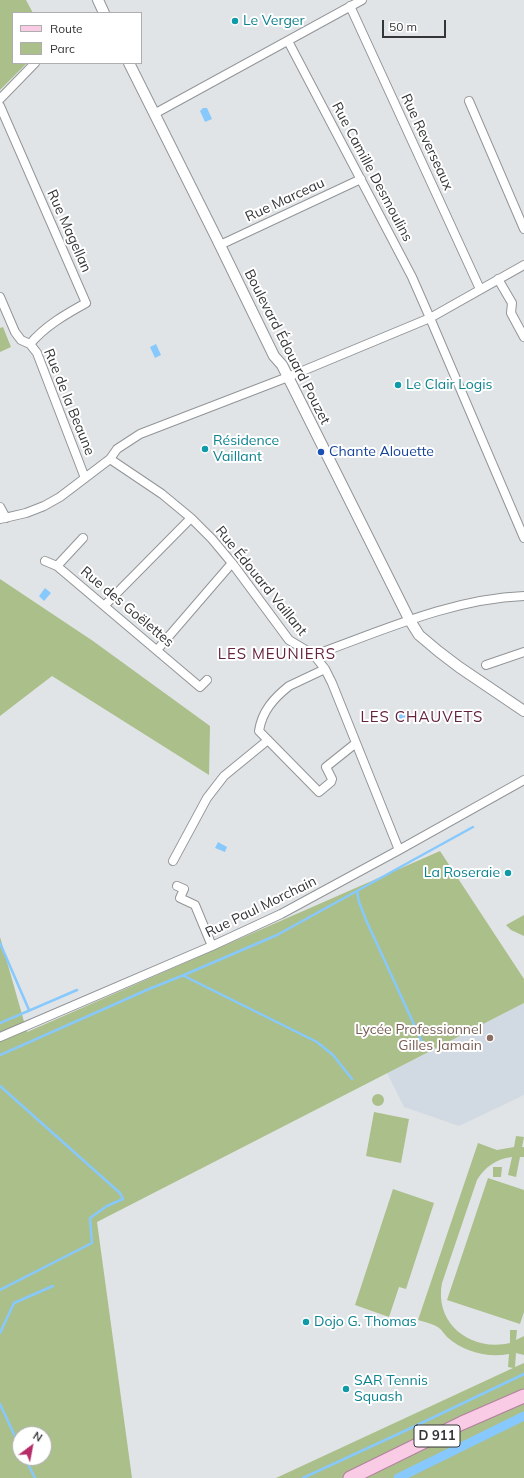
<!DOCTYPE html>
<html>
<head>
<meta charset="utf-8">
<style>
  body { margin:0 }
  #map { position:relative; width:524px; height:1478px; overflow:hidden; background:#e1e4e7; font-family:Mulish,sans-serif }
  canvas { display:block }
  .legend { position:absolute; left:12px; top:12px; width:130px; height:52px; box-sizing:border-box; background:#fff; border:1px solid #aeaeaf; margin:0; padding:5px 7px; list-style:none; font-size:12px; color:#343536 }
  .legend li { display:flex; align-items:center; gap:8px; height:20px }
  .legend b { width:20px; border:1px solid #aeaeaf }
  .north { position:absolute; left:12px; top:1426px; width:40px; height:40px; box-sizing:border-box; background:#fff; border:1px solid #aeaeaf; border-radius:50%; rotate:32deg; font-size:11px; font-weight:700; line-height:16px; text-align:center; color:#343536 }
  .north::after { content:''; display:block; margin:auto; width:14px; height:18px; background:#b62c69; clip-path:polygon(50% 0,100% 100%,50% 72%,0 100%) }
  .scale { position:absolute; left:382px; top:20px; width:64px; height:18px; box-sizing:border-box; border:2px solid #343536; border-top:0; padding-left:5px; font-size:12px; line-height:14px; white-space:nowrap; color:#343536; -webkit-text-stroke:3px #fff; paint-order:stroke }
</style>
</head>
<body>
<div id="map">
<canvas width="524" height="1478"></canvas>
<ul class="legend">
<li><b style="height:5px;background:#f9cbe5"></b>Route</li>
<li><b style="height:11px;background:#abbf8a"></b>Parc</li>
</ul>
<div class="north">N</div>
<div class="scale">50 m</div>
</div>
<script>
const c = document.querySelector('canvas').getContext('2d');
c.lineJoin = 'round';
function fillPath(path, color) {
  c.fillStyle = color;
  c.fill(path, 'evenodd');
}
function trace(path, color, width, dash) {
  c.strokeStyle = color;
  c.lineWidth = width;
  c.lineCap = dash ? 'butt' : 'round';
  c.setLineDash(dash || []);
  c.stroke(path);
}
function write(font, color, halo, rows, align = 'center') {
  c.font = font + ' Mulish,sans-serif';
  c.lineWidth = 4;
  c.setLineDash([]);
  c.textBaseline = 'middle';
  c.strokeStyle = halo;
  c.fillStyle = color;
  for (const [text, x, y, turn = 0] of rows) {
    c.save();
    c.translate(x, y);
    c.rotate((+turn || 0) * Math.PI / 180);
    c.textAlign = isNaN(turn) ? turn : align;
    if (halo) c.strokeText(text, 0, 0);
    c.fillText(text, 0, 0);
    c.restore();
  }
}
fillPath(new Path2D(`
  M 524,1003 L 524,1095 L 459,1126 L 404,1107 L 387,1073 Z`), '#d1dae2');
fillPath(new Path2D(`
  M 0,0 L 26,0 L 33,13 L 13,13 L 13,63 L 27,63 L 0,90 Z
  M 3,327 L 11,347 L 0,352 L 0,328 Z
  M 0,579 L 93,641 L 210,726 L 209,775 L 52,676 L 0,716 Z
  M 440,851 L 524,979 L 524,1003 L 97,1222 L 132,1478 L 0,1478 L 0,937 L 27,1032 ZM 20,1434 L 44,1434 L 44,1458 L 20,1458 Z
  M 524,915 L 524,936 L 511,930 L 506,925 Z
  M372 1100a6 6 0 1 1 12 0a6 6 0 1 1-12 0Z
  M 374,1112 L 409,1119 L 401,1163 L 366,1156 Z
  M 516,1136 L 524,1137 L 522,1147 L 524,1147 L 524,1157 L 520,1157 L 516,1177 L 508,1175 L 512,1157 C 496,1159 485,1167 477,1180 L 442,1283 C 434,1324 471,1352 510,1343 L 510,1330 L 517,1330 L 516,1340 L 524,1336 L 524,1355 L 516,1353 L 515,1367 L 524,1363 L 524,1478 L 276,1478 L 513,1368 L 508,1367 L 509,1354 C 487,1358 464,1352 447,1337 C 444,1334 442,1330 439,1328 C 434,1324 424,1322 418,1320 L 478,1143 L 497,1150 L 514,1147 Z
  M 493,1167 L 502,1167 L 501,1177 L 493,1177 Z
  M 488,1178 L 524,1190 L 524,1312 L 520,1324 L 447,1300 Z
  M 393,1189 L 434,1203 L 406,1289 L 399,1287 L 389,1317 L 355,1305 Z`), '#abbf8a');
fillPath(new Path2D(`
  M 203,108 L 207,108 L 212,119 L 205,122 L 200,111 Z
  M 156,344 L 161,355 L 155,358 L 150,347 Z
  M 45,588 L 51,593 L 44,601 L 39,596 Z
  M 409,709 L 411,716 L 398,720 L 396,713 Z
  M 218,842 L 227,847 L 225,852 L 215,848 Z`), '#87c9fd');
trace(new Path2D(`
  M 357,891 L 359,902 L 366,920 L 423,1044
  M 0,943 L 29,1010
  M 184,976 L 317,1042 L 333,1055 L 352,1079
  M 0,1023 L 77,990
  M 0,1055 L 149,989 L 184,975 L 277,935 L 473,827
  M 0,1086 L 120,1193 L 123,1199 L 107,1206 L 90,1218 L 92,1243 L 0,1290
  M 0,1333 L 14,1303 L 53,1286
  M 0,1404 L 20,1447
  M 25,1458 L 35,1478
  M 303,1478 L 409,1429 L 524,1374`), '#87c9fd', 2.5);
trace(new Path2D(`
  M 398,1478 L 524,1416`), '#87c9fd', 9);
const minor = new Path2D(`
  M 350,6 L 480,289
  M 288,41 L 412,277 L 430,318 L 524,538
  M 0,99 L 35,63
  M 469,101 L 524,229
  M 0,106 L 86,303 C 66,314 45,326 30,344
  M 154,114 L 362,0
  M 220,245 L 361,179
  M 498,279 L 512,303 L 511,313 L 524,337
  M 0,297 L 15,332 L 21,340 L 30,344 L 37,353 L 85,478
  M 110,459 L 162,494 L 191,518 L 212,539 L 232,563 L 289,640 L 314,655 C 382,631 450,599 524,596
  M 0,507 L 6,518
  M 0,519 L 26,513 L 44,506 L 60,497 L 110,459 L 117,449 L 140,434 L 288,377 L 430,318 L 524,265
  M 83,538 L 57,566 L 200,687 L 207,680
  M 45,561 L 57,566
  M 105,605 L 191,518
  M 157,650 L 232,563
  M 314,655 L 325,669 L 332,683 L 399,850
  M 486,665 L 524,652
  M 325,669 L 289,686 C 274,698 262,711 259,731 L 319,792 L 331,782 L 332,779 L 326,767 L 356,743
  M 173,861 L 207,798 L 224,776 L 268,740
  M 177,886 L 184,889 L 180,898 L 195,905 L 212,946
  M 0,1037 L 212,946 L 281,914 L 399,850 L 524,780`);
const tertiary = new Path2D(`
  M 98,0 L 104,13
  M 129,63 L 216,237 L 274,356 L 282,365 L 409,619 L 419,635 L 438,651 L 459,667 L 524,711`);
const primary = new Path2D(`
  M 350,1478 L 462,1423 L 524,1396`);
trace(minor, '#929597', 10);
trace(tertiary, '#929597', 12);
trace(primary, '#b1809d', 15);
trace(minor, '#fff', 8);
trace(tertiary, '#fff', 10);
trace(primary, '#f9cbe5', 13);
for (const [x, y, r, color] of [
  [235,21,4,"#0f9aa8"],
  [398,385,4,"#0f9aa8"],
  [205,449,4,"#0f9aa8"],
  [321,452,4,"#1a4fb4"],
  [508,873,4,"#0f9aa8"],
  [490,1038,4,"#8d6e63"],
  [306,1322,4,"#0f9aa8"],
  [346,1389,4,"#0f9aa8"]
]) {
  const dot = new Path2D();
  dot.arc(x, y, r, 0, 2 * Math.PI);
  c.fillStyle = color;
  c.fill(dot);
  trace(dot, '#fff', 1.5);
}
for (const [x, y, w] of [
  [437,1436,46]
]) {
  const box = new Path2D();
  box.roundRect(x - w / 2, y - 11, w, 22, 3);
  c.fillStyle = '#fff';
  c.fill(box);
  trace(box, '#343536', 1);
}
write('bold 13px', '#343536', null, [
  ["D 911",437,1436]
]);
write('14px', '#0d838f', '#fff', [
  ["Le Verger",243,21],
  ["Le Clair Logis",406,385],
  ["Résidence",213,441],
  ["Vaillant",213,457],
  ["La Roseraie",500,873,"right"],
  ["Dojo G. Thomas",314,1322],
  ["SAR Tennis",354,1381],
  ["Squash",354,1397]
], 'left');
write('14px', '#343536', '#fff', [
  ["Rue Reverseaux",427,142,65],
  ["Rue Camille Desmoulins",372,172,62],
  ["Rue Marceau",285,200,-25],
  ["Rue Magellan",69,231,66],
  ["Boulevard Édouard Pouzet",287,347,63],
  ["Rue de la Beaune",69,402,68],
  ["Rue Édouard Vaillant",261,581,51],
  ["Rue des Goëlettes",127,607,40],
  ["Rue Paul Morchain",261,907,-26]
]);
write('14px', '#164399', '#fff', [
  ["Chante Alouette",329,452]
], 'left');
write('14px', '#785e54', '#fff', [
  ["Lycée Professionnel",482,1030],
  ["Gilles Jamain",482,1046]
], 'right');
c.letterSpacing = '1px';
write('15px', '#65233d', '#fff', [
  ["LES MEUNIERS",277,654],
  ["LES CHAUVETS",422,717]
]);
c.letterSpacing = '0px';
</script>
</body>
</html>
